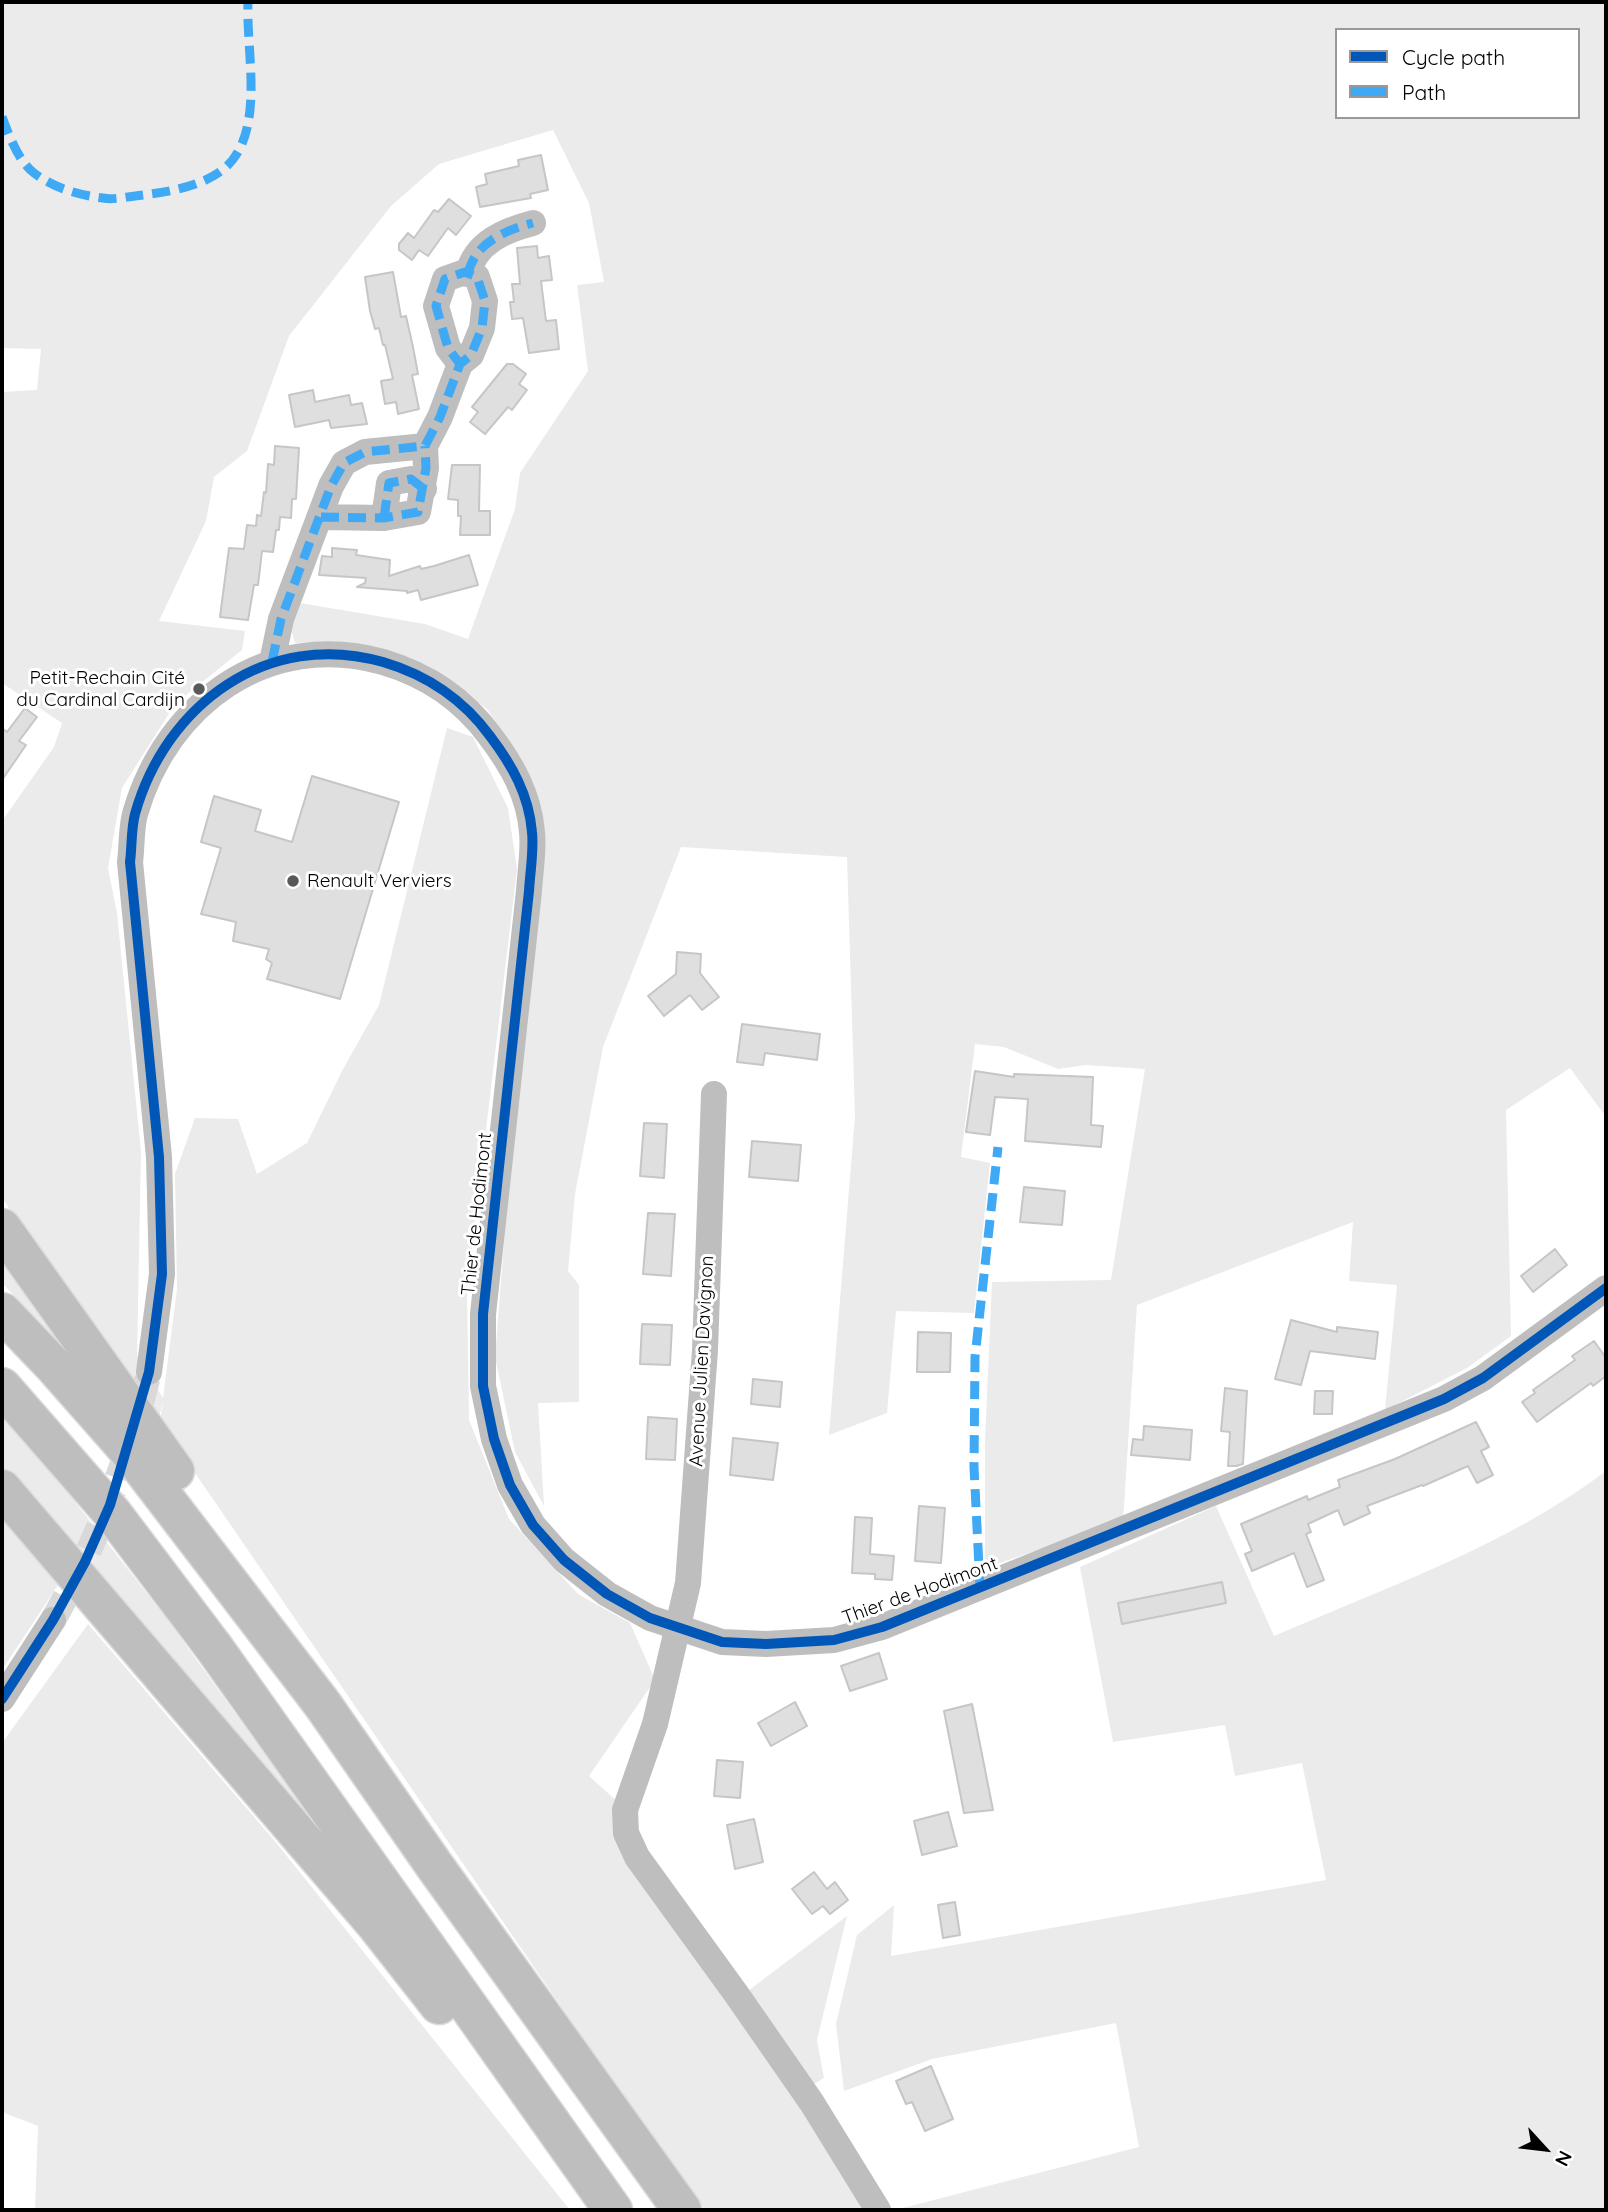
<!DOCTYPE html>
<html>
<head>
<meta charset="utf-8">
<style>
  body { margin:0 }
  #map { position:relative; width:1608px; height:2212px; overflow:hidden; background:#fff; font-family:Quicksand,sans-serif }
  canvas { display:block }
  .frame { position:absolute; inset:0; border:4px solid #000; pointer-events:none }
  .legend { position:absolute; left:1335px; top:28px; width:245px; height:91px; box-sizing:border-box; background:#fff; border:2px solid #999; margin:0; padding:9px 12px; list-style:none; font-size:21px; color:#000 }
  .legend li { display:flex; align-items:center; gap:14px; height:35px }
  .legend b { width:35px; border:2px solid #999 }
  .north { position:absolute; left:1510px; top:2114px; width:70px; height:70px; -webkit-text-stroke:5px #fff; paint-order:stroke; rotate:117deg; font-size:19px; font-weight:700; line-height:28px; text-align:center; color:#000 }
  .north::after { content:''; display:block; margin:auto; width:24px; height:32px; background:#000; clip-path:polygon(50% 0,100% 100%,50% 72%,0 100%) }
</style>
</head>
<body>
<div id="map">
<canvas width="1608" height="2212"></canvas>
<div class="frame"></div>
<ul class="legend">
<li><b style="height:9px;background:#0057b8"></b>Cycle path</li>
<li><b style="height:9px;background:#3fa9f5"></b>Path</li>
</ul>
<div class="north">N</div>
</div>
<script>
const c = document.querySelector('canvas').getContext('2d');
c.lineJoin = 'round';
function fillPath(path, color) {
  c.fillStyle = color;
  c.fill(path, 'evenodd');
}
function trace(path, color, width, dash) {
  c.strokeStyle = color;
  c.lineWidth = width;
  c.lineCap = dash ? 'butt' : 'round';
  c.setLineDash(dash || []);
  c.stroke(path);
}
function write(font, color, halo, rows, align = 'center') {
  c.font = font + ' Quicksand,sans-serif';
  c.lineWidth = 6;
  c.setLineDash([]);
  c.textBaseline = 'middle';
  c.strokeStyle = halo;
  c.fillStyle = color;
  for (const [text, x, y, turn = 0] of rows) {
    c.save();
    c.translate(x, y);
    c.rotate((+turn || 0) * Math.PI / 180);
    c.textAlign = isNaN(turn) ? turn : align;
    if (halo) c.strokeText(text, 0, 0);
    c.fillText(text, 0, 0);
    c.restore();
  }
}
fillPath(new Path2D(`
  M 2,2 L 1606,2 L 1606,1117 L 1570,1068 L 1506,1110 L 1511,1336 L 1467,1368 L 1385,1410 L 1397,1285 L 1349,1281 L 1353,1222 L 1137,1305 L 1123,1521 L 985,1568 L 985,1441 L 992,1282 L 1111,1280 L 1145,1069 L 1086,1065 L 1058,1069 L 1004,1047 L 975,1044 L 961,1157 L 990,1163 L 974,1313 L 896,1311 L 887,1413 L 829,1435 L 855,1116 L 847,857 L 681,847 L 603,1047 L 575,1194 L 568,1271 L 579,1285 L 579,1402 L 538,1403 L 544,1506 L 515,1452 L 495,1357 L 510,1168 L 528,1023 L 544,836 L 533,783 L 488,710 L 449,679 L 401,654 L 314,642 L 295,643 L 289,622 L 294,602 L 425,624 L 468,639 L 515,509 L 520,473 L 588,371 L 577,285 L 604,282 L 589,203 L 553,130 L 439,164 L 391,206 L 289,336 L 247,451 L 214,477 L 206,521 L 159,621 L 245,631 L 242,650 L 175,704 L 122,788 L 108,868 L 117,913 L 141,1152 L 137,1356 L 163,1398 L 177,1289 L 175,1174 L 195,1118 L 238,1119 L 257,1174 L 307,1143 L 342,1071 L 379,1005 L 447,728 L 473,737 L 508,808 L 517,869 L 467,1290 L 469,1420 L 509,1519 L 578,1594 L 630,1623 L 655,1680 L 589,1776 L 619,1803 L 691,1942 L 869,2210 L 705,2210 L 604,2069 L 160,1422 L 163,1401 L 158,1422 L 2,1198 L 2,821 L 54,747 L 62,723 L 2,683 L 2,392 L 37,390 L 41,349 L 2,348 ZM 1337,30 L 1578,30 L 1578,117 L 1337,117 Z
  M 2,1255 L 81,1367 L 2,1283 Z
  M 2,1417 L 68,1493 L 167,1619 L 345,1865 L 2,1470 Z
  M 1606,1471 L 1606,2210 L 895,2210 L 1139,2147 L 1116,2023 L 932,2059 L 844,2091 L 836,2024 L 857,1935 L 894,1905 L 891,1956 L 1326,1880 L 1302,1763 L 1235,1776 L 1225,1725 L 1113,1742 L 1080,1567 L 1216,1506 L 1274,1636 C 1387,1587 1507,1546 1606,1471 Z
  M 2,1519 L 58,1585 L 2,1670 Z
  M 88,1624 L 274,1840 L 570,2210 L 35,2210 L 38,2126 L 2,2112 L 2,1743 Z
  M 847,1916 L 817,2040 L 824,2078 L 809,2087 L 744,1994 Z`), '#ebebeb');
const building = new Path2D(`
  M 541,155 L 548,190 L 530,194 L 531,198 L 480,207 L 476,187 L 487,184 L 485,174 L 519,166 L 518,160 Z
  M 449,199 L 471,216 L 456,235 L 448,228 L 428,256 L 419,250 L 412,260 L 399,250 L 399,244 L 408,233 L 414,238 L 434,210 L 438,212 Z
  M 537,246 L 538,258 L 549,256 L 552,280 L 541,281 L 546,321 L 556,320 L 559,349 L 529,353 L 523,318 L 512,319 L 510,302 L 514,302 L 512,284 L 520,284 L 517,248 Z
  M 393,272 L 401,317 L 406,316 L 413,347 L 418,374 L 412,375 L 419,409 L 398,414 L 396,402 L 385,404 L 381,381 L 393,379 L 385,345 L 383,345 L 379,328 L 375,329 L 370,311 L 365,277 Z
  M 507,364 L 513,364 L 526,374 L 519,384 L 527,390 L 512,410 L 508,407 L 485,434 L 470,422 L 478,412 L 472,407 Z
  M 313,390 L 315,402 L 349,395 L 351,405 L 362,403 L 367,424 L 331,428 L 329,420 L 295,427 L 289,395 Z
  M 275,446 L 299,448 L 296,499 L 292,499 L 291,518 L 280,517 L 279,530 L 276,530 L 273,552 L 262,551 L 258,585 L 254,585 L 248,620 L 220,617 L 229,548 L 244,549 L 247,525 L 256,526 L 257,515 L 261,516 L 264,492 L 266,493 L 268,464 L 274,465 Z
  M 452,465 L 480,465 L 479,511 L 490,511 L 490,535 L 460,535 L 461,516 L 458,516 L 458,500 L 448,499 Z
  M 332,548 L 357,550 L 356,555 L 390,560 L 389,576 L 420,566 L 421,569 L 434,566 L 469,555 L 478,585 L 421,600 L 418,590 L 407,593 L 407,591 L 357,587 L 365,583 L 366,578 L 319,575 L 322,556 L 332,557 Z
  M 25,708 L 37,717 L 19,741 L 26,745 L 2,780 L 2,728 L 7,732 Z
  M 312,776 L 399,802 L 340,999 L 267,979 L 272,963 L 266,959 L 269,949 L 233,941 L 236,922 L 201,914 L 221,848 L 201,842 L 214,796 L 261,810 L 255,831 L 292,842 Z
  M 677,952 L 701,954 L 700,973 L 719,997 L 702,1010 L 690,995 L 664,1016 L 648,996 L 676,974 Z
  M 742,1024 L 820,1034 L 817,1060 L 765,1053 L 763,1065 L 737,1062 Z
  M 975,1071 L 1014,1077 L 1014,1074 L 1093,1077 L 1091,1125 L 1103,1126 L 1101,1147 L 1025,1141 L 1028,1099 L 995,1097 L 990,1135 L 966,1132 Z
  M 644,1123 L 667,1124 L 664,1178 L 640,1176 Z
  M 752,1141 L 801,1145 L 798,1181 L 749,1177 Z
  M 1024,1187 L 1065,1191 L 1062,1225 L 1020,1222 Z
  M 648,1213 L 675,1214 L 671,1276 L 643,1274 Z
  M 1555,1249 L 1567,1265 L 1533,1292 L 1521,1276 Z
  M 1291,1320 L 1337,1332 L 1337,1327 L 1378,1332 L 1375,1359 L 1310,1351 L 1301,1385 L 1275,1379 Z
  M 642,1324 L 672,1325 L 670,1365 L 640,1364 Z
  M 918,1332 L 951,1333 L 950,1372 L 917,1372 Z
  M 1594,1341 L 1606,1358 L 1606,1376 L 1593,1386 L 1591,1383 L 1537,1422 L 1522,1402 L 1535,1393 L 1533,1390 L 1575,1360 L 1572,1356 Z
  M 753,1379 L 782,1382 L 780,1407 L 751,1404 Z
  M 1225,1388 L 1247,1391 L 1243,1464 L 1236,1466 L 1228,1466 L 1230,1432 L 1221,1431 Z
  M 1315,1391 L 1333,1391 L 1332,1414 L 1314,1414 Z
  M 648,1417 L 677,1419 L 675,1460 L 646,1459 Z
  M 1476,1422 L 1489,1447 L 1481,1451 L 1493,1475 L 1477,1483 L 1468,1466 L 1423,1486 L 1422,1485 L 1367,1506 L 1370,1513 L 1344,1525 L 1338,1510 L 1308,1524 L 1311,1532 L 1306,1534 L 1324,1580 L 1307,1587 L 1294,1553 L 1252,1571 L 1245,1554 L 1252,1551 L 1241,1524 L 1307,1496 L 1308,1500 L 1340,1487 L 1338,1480 L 1395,1459 Z
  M 1144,1426 L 1192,1430 L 1190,1460 L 1131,1455 L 1133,1439 L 1143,1440 Z
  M 733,1438 L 778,1443 L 773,1480 L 730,1475 Z
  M 919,1506 L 945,1508 L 941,1563 L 915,1561 Z
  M 855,1517 L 872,1518 L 870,1554 L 894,1556 L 892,1580 L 875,1579 L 875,1574 L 852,1573 Z
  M 1222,1582 L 1226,1603 L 1122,1624 L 1118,1603 Z
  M 879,1653 L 887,1679 L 850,1691 L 841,1666 Z
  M 795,1702 L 807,1726 L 771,1746 L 758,1723 Z
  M 972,1704 L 993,1810 L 964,1813 L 944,1711 Z
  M 717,1760 L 743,1762 L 740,1798 L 714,1796 Z
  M 948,1812 L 957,1846 L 922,1855 L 914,1821 Z
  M 754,1819 L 763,1862 L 735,1869 L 727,1825 Z
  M 814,1872 L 827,1889 L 835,1882 L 848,1900 L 830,1914 L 823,1906 L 812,1914 L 792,1889 Z
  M 955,1902 L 960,1935 L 943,1938 L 938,1905 Z
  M 931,2066 L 953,2119 L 925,2131 L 912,2102 L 906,2104 L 896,2081 Z`);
fillPath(building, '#dfdfdf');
trace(building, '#c6c6c6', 2);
trace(new Path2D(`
  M 53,1620 C 99,1540 127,1461 149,1372`), '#d9d9d9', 26, [26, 13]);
const highway = new Path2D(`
  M 2,1228 L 175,1471
  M 2,1312 L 52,1364 L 127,1449 L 323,1705 L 434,1865 L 682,2210
  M 2,1387 L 113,1514 L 215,1649 L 613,2210
  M 2,1489 L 377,1926 L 439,2005`);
trace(highway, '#dbdbdb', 41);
trace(new Path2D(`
  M 468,274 C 475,242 506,230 533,223
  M 321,517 L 384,518 L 418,512 L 426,468 L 425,446
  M 384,518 L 389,483 L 411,479 L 424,489
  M 272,662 L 281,619 L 331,486 L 344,463 L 365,452 L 425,446 L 440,417 L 460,364 L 471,355 L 482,328 L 485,301 L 477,277 L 465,272 L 445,279 L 436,306 L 448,348 L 460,364
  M 714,1094 L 705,1350 L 688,1583 L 655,1724 L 625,1810 L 626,1833 L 637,1857 L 737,1995 L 812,2103 L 878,2210
  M 149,1372 L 162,1274 L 159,1157 L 130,862 C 132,847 131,829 135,814 C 166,704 268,629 383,662 C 427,675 463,699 490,736 C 512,765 529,795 532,832 C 534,851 530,872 529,891 L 483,1314 L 483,1386 L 494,1439 L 510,1485 L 533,1525 L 564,1560 L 607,1594 L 650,1618 L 722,1642 L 766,1644 L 834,1640 L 882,1627 L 1444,1399 L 1483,1378 L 1606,1288
  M 2,1699 L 53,1620`), '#bebebe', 26);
trace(highway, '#bebebe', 38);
trace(new Path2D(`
  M 2,117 C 9,135 18,161 34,173 C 54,188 78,195 103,198 C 113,200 125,197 135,196 C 168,192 217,186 236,155 C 262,115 246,47 248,2
  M 468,274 C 475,242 506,230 533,223
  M 321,517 L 384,518 L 418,512 L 426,468 L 425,446
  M 384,518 L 389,483 L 411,479 L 424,489
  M 272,662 L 281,619 L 331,486 L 344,463 L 365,452 L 425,446 L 440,417 L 460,364 L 471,355 L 482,328 L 485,301 L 477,277 L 465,272 L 445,279 L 436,306 L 448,348 L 460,364
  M 980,1588 L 974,1467 L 975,1357 L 998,1147`), '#3fa9f5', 9, [18, 9]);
trace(new Path2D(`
  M 2,1699 L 53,1620 L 85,1562 L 110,1505 L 149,1372 L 162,1274 L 159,1157 L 130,862 C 132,847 131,829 135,814 C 166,704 268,629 383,662 C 427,675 463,699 490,736 C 512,765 529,795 532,832 C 534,851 530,872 529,891 L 483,1314 L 483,1386 L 494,1439 L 510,1485 L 533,1525 L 564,1560 L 607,1594 L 650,1618 L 722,1642 L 766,1644 L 834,1640 L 882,1627 L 1444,1399 L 1483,1378 L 1606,1288`), '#0057b8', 10);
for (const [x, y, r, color] of [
  [199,689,7,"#595959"],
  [293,881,7,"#595959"]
]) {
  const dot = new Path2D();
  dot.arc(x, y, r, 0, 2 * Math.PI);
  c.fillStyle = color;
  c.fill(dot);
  trace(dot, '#fff', 2.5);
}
write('19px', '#000', '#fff', [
  ["Petit-Rechain Cité",185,678],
  ["du Cardinal Cardijn",185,700],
  ["Renault Verviers",307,881,"left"]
], 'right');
write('19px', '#000', '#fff', [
  ["Thier de Hodimont",477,1214,-84],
  ["Avenue Julien Davignon",702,1361,-87],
  ["Thier de Hodimont",920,1591,-20]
]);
</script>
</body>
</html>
